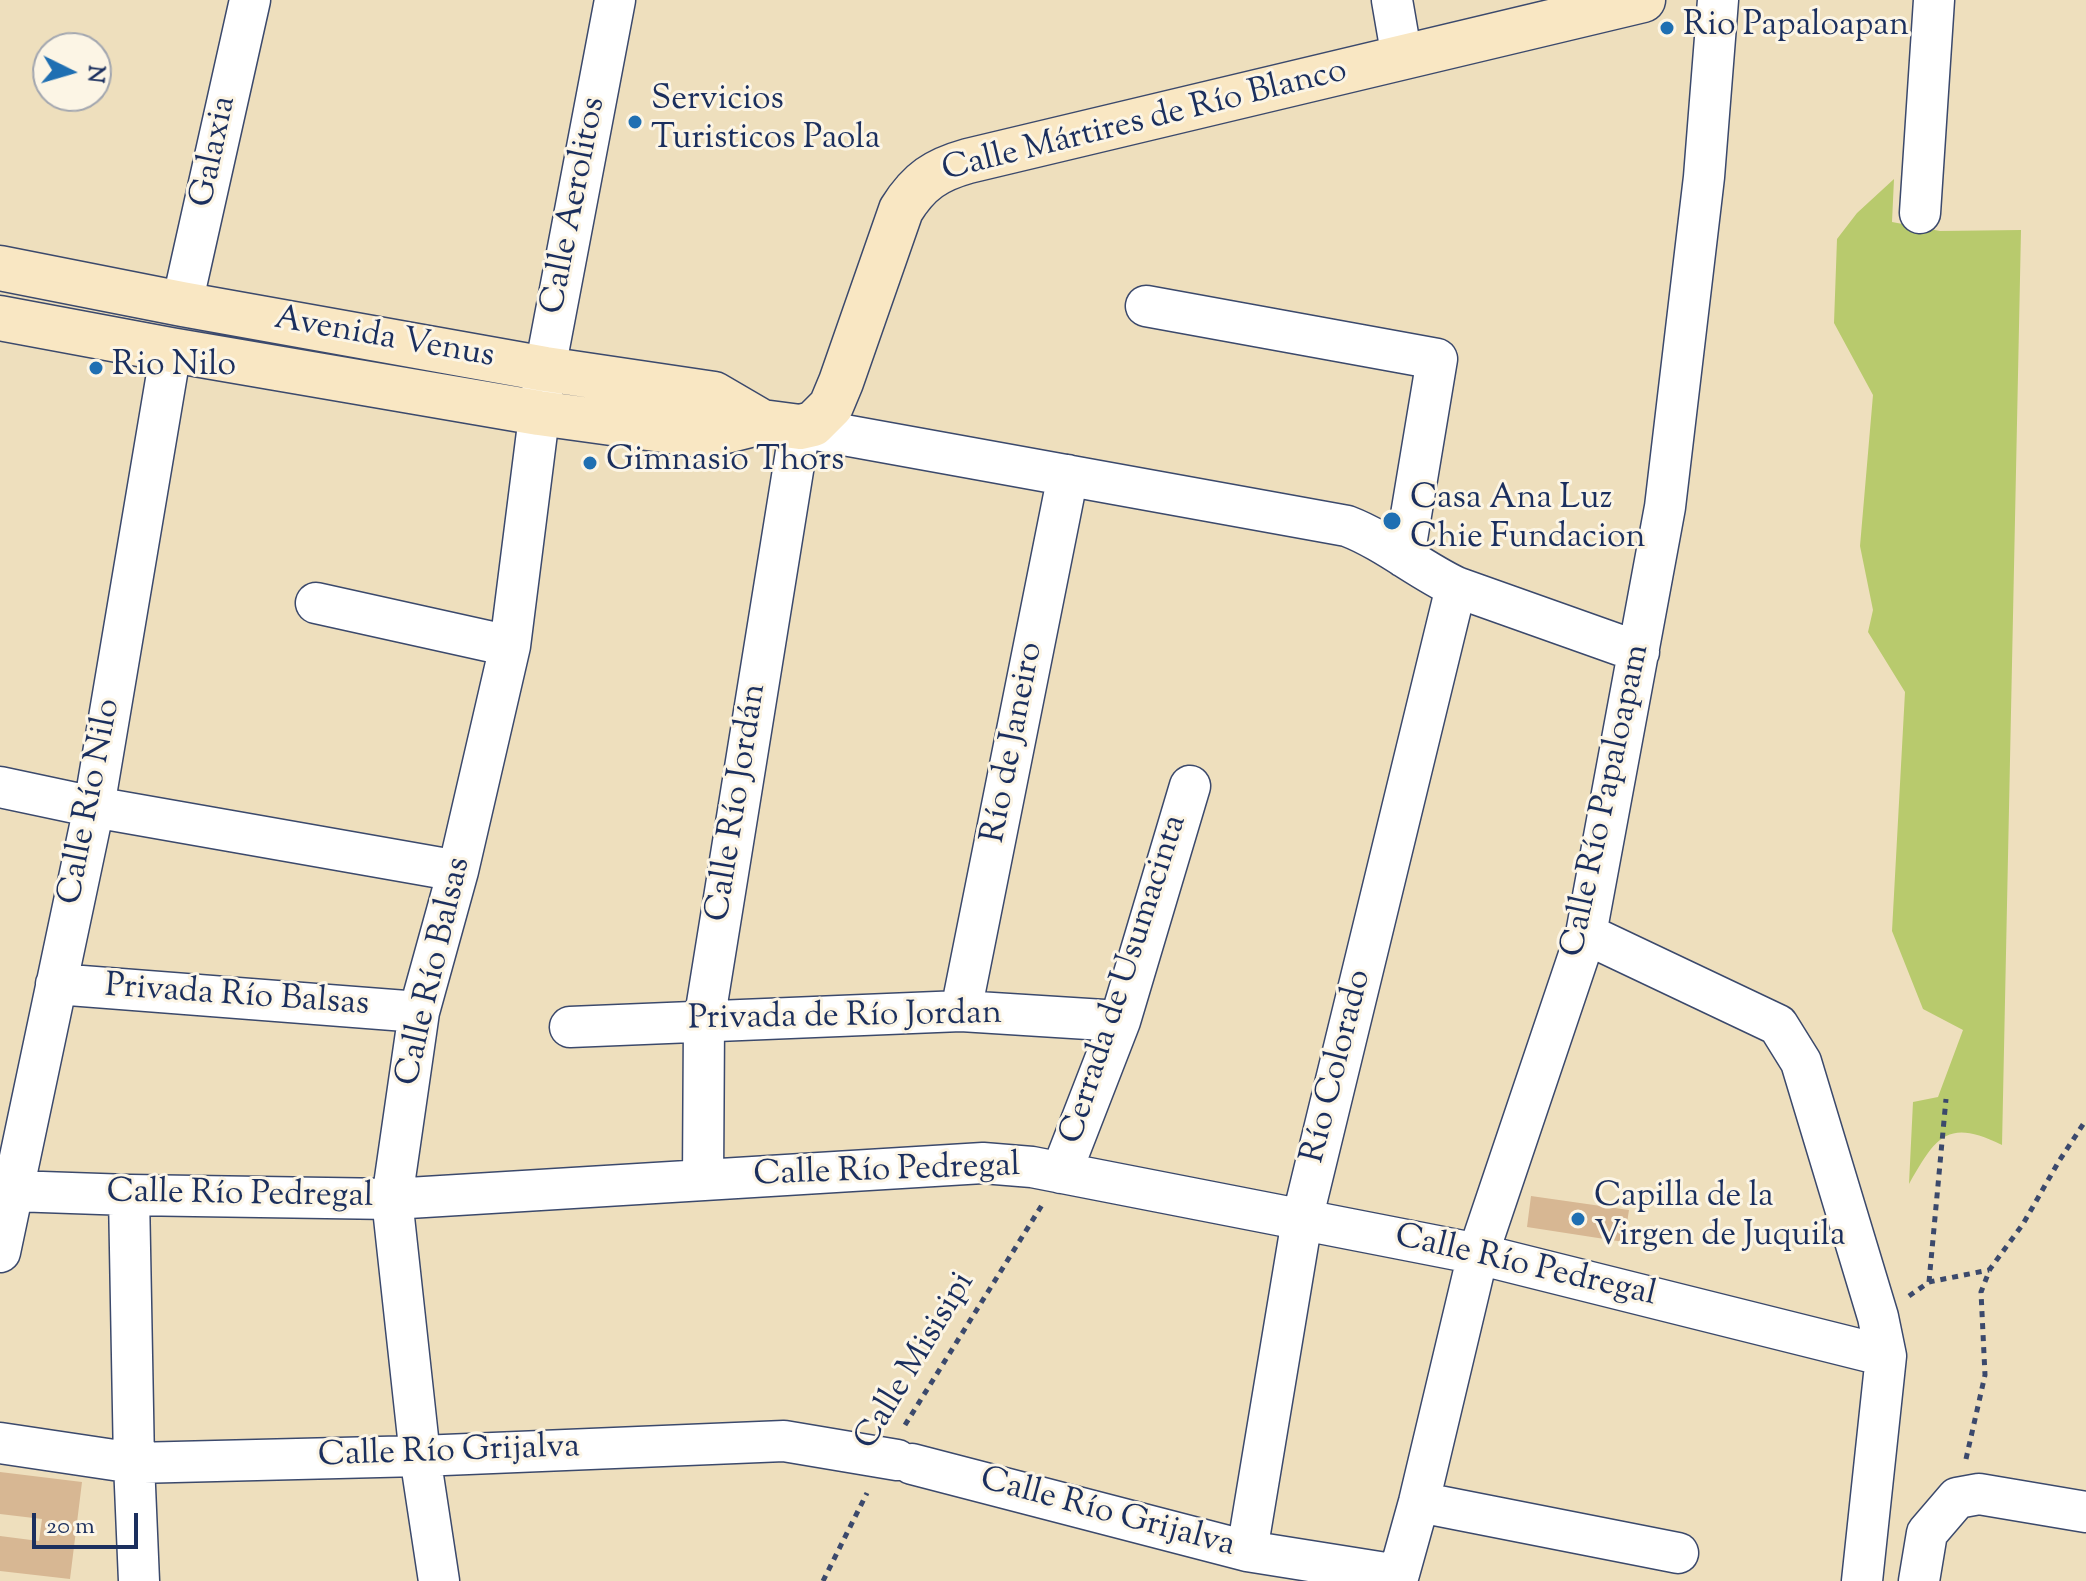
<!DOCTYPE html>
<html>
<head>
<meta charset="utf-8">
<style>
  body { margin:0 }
  #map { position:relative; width:2086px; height:1581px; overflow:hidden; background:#eedfbd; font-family:"Sorts Mill Goudy",serif }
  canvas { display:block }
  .north { position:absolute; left:32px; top:32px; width:80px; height:80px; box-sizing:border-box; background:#fcf5e5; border:2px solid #a2a6af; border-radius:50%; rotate:95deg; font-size:22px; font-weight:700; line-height:32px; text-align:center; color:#1b2f5e }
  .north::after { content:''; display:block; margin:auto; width:28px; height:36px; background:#1f6fb2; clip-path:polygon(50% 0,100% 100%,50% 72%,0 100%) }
  .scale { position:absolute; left:32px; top:1513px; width:106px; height:36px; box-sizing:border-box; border:4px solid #1b2f5e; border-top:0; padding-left:10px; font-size:24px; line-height:28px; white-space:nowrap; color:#1b2f5e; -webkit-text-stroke:6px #fcf5e5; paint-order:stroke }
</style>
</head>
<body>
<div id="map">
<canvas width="2086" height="1581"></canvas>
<div class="north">N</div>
<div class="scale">20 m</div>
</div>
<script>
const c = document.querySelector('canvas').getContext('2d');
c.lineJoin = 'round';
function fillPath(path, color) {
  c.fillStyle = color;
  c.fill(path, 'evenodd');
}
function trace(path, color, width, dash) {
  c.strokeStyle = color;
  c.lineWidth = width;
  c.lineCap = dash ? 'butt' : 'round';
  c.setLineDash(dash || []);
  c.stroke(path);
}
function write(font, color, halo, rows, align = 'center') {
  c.font = font + ' "Sorts Mill Goudy",serif';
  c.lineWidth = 6;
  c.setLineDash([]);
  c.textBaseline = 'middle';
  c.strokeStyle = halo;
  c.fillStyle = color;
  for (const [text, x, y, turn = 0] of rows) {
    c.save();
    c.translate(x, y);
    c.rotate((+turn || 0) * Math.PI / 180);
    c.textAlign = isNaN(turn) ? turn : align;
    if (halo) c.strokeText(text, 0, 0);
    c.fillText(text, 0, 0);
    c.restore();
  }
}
fillPath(new Path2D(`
  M 1894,179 L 1892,222 L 1940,231 L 2021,230 L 2002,1145 C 1947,1118 1936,1137 1909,1184 L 1913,1102 L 1938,1097 L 1963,1030 L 1923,1009 L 1892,931 L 1905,692 L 1868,632 L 1873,610 L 1860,546 L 1873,395 L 1834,323 L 1837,239 L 1857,213 Z`), '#b8ca6d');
fillPath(new Path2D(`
  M 1531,1196 L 1629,1210 L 1624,1242 L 1527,1227 Z
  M 0,1472 L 82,1482 L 70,1579 L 0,1571 L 0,1536 L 39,1541 L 42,1519 L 0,1514 Z`), '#d7b793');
const minor = new Path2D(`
  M 1392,0 L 1402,58
  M 1920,213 L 1934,0
  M 182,304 L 250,0
  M 1146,306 L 1437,359 L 1404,557
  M 316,603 L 510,646
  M 0,787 L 94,807 L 458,871
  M 1586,934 L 1778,1025 L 1801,1062 L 1878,1317 L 1886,1356 L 1862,1581
  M 56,984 L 419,1012
  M 961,1011 L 1068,475
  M 570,1027 L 961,1011 L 1120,1021
  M 1061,1173 L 1120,1021 L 1190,786
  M 703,1180 L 704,1022 L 800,427 L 1347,526 C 1386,541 1418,569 1456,587 L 1639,652
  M 13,1191 L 129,1195 L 392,1199 L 983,1163 L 1032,1167 L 1478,1254 L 1886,1356
  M 129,1195 L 134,1463 L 139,1581
  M 0,1252 L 94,807 L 171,350
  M 0,1443 L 134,1463 L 420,1456 L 784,1441 L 897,1460
  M 912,1464 L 1247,1551 L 1398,1575
  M 1419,1502 L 1678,1553
  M 1247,1551 L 1302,1220 L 1456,587
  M 439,1581 L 420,1456 L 392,1199 L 419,1012 L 458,871 L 510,646 L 545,369 L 615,0
  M 1397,1581 L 1419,1502 L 1478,1254 L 1586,934 L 1665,507 L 1704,177 L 1718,0
  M 1919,1581 L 1927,1533 L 1957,1498 L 1979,1494 L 2086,1512`);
const secondary = new Path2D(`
  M 0,268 L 182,304 L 545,369 L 714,394 L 762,422
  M 0,318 L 171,350 L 539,413 L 706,436 L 762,422 L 800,427 L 813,424 L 831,406 L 841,382 L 901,210 C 919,181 936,170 968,161 L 1643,0`);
trace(minor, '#3b496c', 43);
trace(secondary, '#3b496c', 47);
trace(new Path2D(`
  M 1929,1282 L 1946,1099
  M 1909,1296 L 1929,1282 L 1989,1270
  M 905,1425 L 1042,1205
  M 1966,1459 L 1985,1375 L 1981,1292 L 1990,1269 L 2023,1224 L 2059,1161 L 2086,1120
  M 823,1581 L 867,1493`), '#3b496c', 5, [6, 6]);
trace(minor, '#fff', 40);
trace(secondary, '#f9e7c3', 44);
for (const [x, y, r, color] of [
  [1667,28,8,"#1f6fb2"],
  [635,122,8,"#1f6fb2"],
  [96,368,8,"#1f6fb2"],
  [590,463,8,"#1f6fb2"],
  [1392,521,10,"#1f6fb2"],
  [1578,1219,8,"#1f6fb2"]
]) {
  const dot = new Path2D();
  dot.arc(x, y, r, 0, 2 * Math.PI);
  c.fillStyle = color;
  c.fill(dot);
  trace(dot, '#fcf5e5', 3);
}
write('34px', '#1b2f5e', '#fcf5e5', [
  ["Rio Papaloapan",1683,28],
  ["Servicios",651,102],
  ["Turisticos Paola",651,141],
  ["Rio Nilo",112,368],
  ["Gimnasio Thors",606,463],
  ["Casa Ana Luz",1410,501],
  ["Chie Fundacion",1410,540],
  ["Capilla de la",1594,1199],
  ["Virgen de Juquila",1594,1238]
], 'left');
write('34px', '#1b2f5e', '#fcf5e5', [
  ["Calle Mártires de Río Blanco",1145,123,-14],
  ["Galaxia",216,152,-78],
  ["Calle Aerolitos",576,206,-79],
  ["Avenida Venus",384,340,10],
  ["Río de Janeiro",1015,743,-79],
  ["Calle Río Papaloapam",1608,801,-78],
  ["Calle Río Nilo",92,802,-79],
  ["Calle Río Jordán",739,803,-81],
  ["Calle Río Balsas",436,972,-77],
  ["Cerrada de Usumacinta",1126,980,-72],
  ["Privada Río Balsas",237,998,4],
  ["Privada de Río Jordan",845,1019,-1],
  ["Río Colorado",1339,1067,-76],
  ["Calle Río Pedregal",887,1173,-2],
  ["Calle Río Pedregal",240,1197,1],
  ["Calle Río Pedregal",1525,1268,13],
  ["Calle Misisipi",917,1362,-59],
  ["Calle Río Grijalva",449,1454,-2],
  ["Calle Río Grijalva",1107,1515,15]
]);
</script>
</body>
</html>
